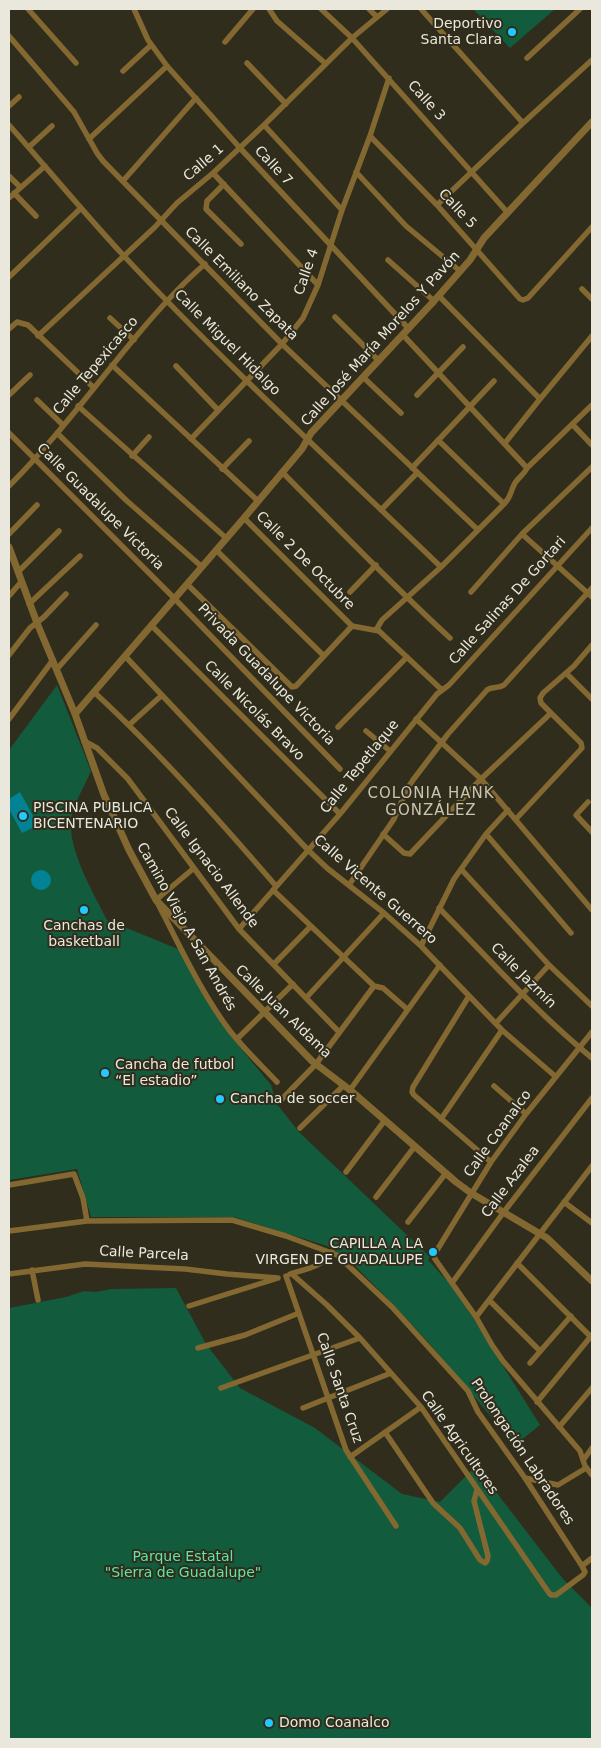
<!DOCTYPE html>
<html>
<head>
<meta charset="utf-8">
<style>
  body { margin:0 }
  #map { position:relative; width:601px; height:1748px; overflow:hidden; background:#302d1c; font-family:"DejaVu Sans",sans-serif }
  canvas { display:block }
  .frame { position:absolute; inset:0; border:10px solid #eae8dd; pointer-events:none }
</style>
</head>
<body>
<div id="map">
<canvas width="601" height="1748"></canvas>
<div class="frame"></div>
</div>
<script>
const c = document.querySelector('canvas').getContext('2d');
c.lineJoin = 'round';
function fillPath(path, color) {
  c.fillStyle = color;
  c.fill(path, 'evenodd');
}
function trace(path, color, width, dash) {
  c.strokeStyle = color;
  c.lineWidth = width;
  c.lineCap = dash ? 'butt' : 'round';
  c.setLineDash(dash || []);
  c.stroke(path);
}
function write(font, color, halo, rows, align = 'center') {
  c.font = font + ' "DejaVu Sans",sans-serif';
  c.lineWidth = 4;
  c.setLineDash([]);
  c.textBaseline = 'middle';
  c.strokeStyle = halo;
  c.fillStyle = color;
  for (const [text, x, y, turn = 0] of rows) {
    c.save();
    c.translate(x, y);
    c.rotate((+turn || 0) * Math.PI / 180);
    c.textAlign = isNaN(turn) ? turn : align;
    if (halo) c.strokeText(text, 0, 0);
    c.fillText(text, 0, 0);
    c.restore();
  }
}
fillPath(new Path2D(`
  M 473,9 L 555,9 L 510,48 Z
  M 57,685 L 91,771 C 85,785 76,800 72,814 C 65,846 93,892 107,920 L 183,951 L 229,1034 L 271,1085 L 277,1104 L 299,1132 L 430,1257 L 428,1260 L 450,1284 L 473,1318 L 540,1425 L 515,1445 L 428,1342 L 386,1297 L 348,1259 L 327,1246 L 234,1217 L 91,1217 L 77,1169 L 9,1180 L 9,750 Z
  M 176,1288 L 206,1344 L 240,1388 L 315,1428 L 402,1494 L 440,1502 L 476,1466 L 563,1579 L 592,1608 L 592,1739 L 9,1739 L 9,1308 L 66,1297 L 84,1291 L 95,1292 L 112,1289 Z`), '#125b3d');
fillPath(new Path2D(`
  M 20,792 L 38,825 L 22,833 L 9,809 L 9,799 Z
  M31 880a10 10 0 1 1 20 0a10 10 0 1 1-20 0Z`), '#028293');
trace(new Path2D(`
  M 28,9 L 76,63
  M 134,9 L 148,40 L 167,66 L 240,148 L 409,329
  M 269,9 L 277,21 L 326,64
  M 321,9 L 352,38 L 508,213
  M 369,9 L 377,17
  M 421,9 L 523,123
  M 9,36 L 74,112 L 97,153 L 103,161 L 282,344 L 478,530
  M 225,42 L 253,9
  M 527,58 L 580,9
  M 247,63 L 286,104
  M 123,71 L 151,45
  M 9,106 L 19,97
  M 9,125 C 47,168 84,213 123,255 C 225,364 334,464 441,567
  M 264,125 L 342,210
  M 370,136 L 437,205 L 520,299 L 523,300 L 528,298 L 592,227
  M 89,139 L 167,66
  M 29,147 L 52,126
  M 356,172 L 406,226 L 460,271
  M 213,173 L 318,285
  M 9,176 L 20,187
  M 123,181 L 196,98
  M 224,184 L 207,201 L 206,209 L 241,244
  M 14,193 L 36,216
  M 9,198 L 45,166
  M 437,205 L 523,123 L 592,60
  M 388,260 L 434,301
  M 9,277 L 81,208
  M 582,289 L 592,299
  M 439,296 L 540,399
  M 335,317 L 379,361
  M 110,318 L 134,340
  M 9,329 L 17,322 L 28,325 L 93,387
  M 403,335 L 527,468
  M 38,336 L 155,227 L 177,203 L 213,173 L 264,125 L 352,38 L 387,9
  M 112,365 L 258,501
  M 176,366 L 218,410
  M 363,377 L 401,413
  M 9,395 L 30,375
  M 417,395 L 463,347
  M 37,400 L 63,425
  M 78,406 L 226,538
  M 572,424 L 592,445
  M 9,433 L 174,598 L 340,769
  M 57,433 L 127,501 L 201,566
  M 191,439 L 282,344 L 303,318 L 318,285 L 342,210 L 370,136 L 389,78
  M 438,440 L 504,504
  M 505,443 L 540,399 L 592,336
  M 132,456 L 149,437
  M 412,468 L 494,381
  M 222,469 L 249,441
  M 282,472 C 338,528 392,585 450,638
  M 9,486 C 56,439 96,384 139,333 C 160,308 180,285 205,264
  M 381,510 L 417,473
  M 244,518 L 352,626 L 379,631 L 442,690
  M 9,534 L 37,505
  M 522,534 L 592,597
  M 216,550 L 324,656
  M 18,572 L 59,531
  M 187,584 L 292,687 L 296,686 L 352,626
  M 350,592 L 376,565
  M 471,592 L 522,534 L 592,467
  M 9,596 L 21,582
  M 29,604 L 80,556
  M 151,625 L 340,814
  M 376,630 L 382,620 L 441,567 L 504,504 C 511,497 510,493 514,485 C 517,478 524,475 527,468 L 592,405
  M 9,655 L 30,628 L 44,617 L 66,594
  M 125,656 L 308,850 L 327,868 L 384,913 L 421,946 L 502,1030 L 556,1077
  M 57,669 L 96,625
  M 566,673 L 592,699
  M 94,692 C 159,752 218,819 276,886
  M 9,719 L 53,660
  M 416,719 L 481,779 L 592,910
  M 129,725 L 162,695
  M 338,727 L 407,657
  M 366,731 L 390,751
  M 84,741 L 97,748 L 128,779 L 239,929 L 339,1032
  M 588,802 L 576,815 L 592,832
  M 516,819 L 582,748 L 581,743 L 541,703 L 540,698 L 543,693 L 574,666 L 592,645
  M 383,834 L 404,853 L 410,854 L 481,779 L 551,713
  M 486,834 L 571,933
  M 194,868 L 156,900 C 179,944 200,991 230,1031 C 244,1049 261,1065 277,1082
  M 461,869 L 549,965 L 592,1006
  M 349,885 L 394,819 L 407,789 L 413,780 L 448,734 L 487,690 C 492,686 498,689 504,685 L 592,588
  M 273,890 L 374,986 L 383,988 L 407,1009
  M 439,908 C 489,959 537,1013 592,1058
  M 239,929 L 340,814 L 437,694 L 449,685 L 592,528
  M 421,946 L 454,879 L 486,834 L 508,810
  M 274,964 L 311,926
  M 469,996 L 413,1087 L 412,1092 L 414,1095 L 491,1162
  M 306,998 L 384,913
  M 496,1023 L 549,965
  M 592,1032 L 526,1114 L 491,1162 L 434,1255 L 435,1259 L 476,1317 L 492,1345 L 503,1361 L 580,1451 L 585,1466 L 592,1475
  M 237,1039 L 293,984
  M 494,1086 L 526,1114
  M 350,1090 L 440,965
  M 280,1101 L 316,1064 L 374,986
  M 441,1119 L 502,1030
  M 300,1128 L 344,1085
  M 346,1172 L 385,1120
  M 9,1185 L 74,1174 L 83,1198 L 87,1221
  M 376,1197 L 415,1146
  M 564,1202 L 592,1223
  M 408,1222 L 446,1173
  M 9,1231 L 87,1221 L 232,1220 L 286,1236 L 337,1255 L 392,1307 L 468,1391 L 478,1412 L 525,1478 L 582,1566 L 585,1572 L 583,1575 L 556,1595 L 551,1595 L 549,1593 L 421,1407 L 360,1338 L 327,1305 L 292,1274
  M 517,1263 L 592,1338
  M 32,1270 L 38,1300
  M 9,1274 L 85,1264 L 185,1269 L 227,1274 L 278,1278
  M 290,1274 C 306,1269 322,1267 332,1252
  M 286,1276 L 346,1450 L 396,1526
  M 452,1283 L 503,1213 L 592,1098
  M 489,1300 L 540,1351
  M 189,1306 L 275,1279
  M 476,1317 L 592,1166
  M 198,1348 L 245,1335 L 299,1313
  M 530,1363 L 571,1316
  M 221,1388 L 360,1338
  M 537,1402 L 592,1335
  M 303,1408 L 391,1373
  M 559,1427 L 592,1388
  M 385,1432 L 433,1503 L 460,1528 L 480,1560 L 485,1563 L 487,1561 L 488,1556 L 474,1501 L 477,1490
  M 350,1457 L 421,1407
  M 584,1459 L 592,1448
  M 525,1478 L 558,1485 L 586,1468
  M 582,1566 L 592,1558`), '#846831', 5.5);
trace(new Path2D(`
  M 9,547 L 37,623 L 75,714 L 104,795 L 129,850 L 156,900 L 312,1061 L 350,1090 L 456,1182 L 471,1193 L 547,1238 L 592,1281
  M 75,714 L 244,518 L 302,449 L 311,433 L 434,301 L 470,260 L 484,238 L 592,122`), '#846831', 7);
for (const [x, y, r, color] of [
  [512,32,5,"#22c9fe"],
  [23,816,5,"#22c9fe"],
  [84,910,5,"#22c9fe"],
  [105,1073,5,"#22c9fe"],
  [220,1099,5,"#22c9fe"],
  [433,1252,5,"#22c9fe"],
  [269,1723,5,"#22c9fe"]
]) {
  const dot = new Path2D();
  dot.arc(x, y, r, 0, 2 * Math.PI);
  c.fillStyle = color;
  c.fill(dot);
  trace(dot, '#302d1c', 2);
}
write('14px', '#eae8dd', '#302d1c', [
  ["Deportivo",502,24,"right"],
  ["Santa Clara",502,40,"right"],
  ["PISCINA PUBLICA",33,808],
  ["BICENTENARIO",33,824],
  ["Canchas de",84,926,"center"],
  ["basketball",84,942,"center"],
  ["Cancha de futbol",115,1065],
  ["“El estadio”",115,1081],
  ["Cancha de soccer",230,1099],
  ["CAPILLA A LA",423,1244,"right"],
  ["VIRGEN DE GUADALUPE",423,1260,"right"],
  ["Domo Coanalco",279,1723]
], 'left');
write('14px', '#eae8dd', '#302d1c', [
  ["Calle 3",426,101,48],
  ["Calle 1",204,163,-41],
  ["Calle 7",273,166,47],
  ["Calle 5",457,209,47],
  ["Calle 4",307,272,-71],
  ["Calle Emiliano Zapata",241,284,45],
  ["Calle José María Morelos Y Pavón",381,339,-48],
  ["Calle Miguel Hidalgo",227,343,45],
  ["Calle Tepexicasco",96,366,-50],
  ["Calle Guadalupe Victoria",100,507,45],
  ["Calle 2 De Octubre",305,561,45],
  ["Calle Salinas De Gortari",508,601,-48],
  ["Privada Guadalupe Victoria",266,675,46],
  ["Calle Nicolás Bravo",254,711,45],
  ["Calle Tepetlaque",360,767,-51],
  ["Calle Ignacio Allende",211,868,53],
  ["Calle Vicente Guerrero",375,890,41],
  ["Camino Viejo A San Andrés",186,927,61],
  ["Calle Jazmín",523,976,45],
  ["Calle Juan Aldama",283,1012,44],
  ["Calle Coanalco",498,1134,-54],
  ["Calle Azalea",511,1182,-53],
  ["Calle Parcela",144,1254,3],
  ["Calle Santa Cruz",339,1388,71],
  ["Calle Agricultores",459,1443,55],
  ["Prolongación Labradores",522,1452,56]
]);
write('14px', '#5ce6a8', '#302d1c', [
  ["Parque Estatal",183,1557],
  ["\"Sierra de Guadalupe\"",183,1573]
]);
c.letterSpacing = '1px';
write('15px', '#c9c5b0', '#302d1c', [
  ["COLONIA HANK",431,794],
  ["GONZÁLEZ",431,811]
]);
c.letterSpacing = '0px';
</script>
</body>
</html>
